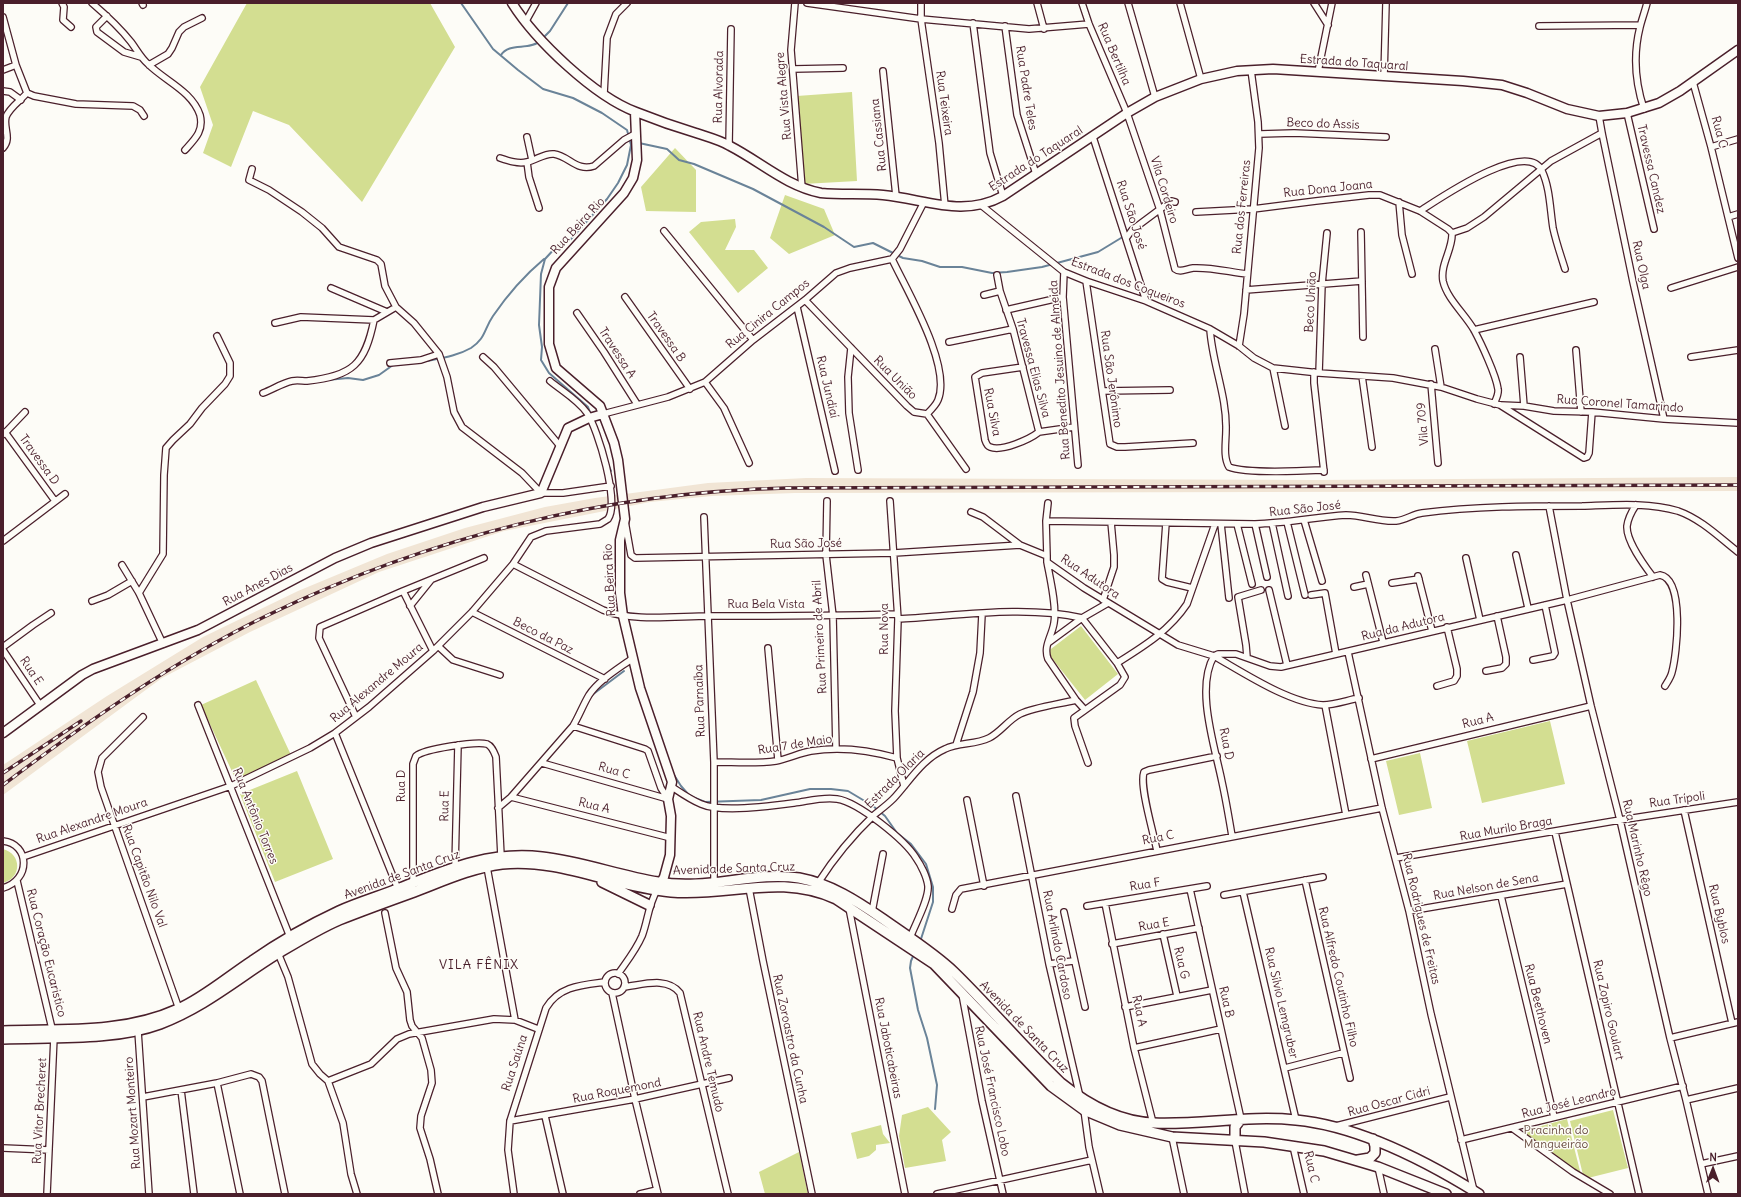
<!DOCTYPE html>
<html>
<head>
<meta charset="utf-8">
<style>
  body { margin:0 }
  #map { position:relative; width:1741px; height:1197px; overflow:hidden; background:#fdfcf7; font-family:Delius,sans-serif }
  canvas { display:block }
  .frame { position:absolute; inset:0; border:4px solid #4a1f2b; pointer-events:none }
  .north { position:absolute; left:1693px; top:1149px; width:40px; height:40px; -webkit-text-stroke:3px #fdfcf7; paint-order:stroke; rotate:1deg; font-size:11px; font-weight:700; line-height:16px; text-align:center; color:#4a1f2b }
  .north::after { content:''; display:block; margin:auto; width:14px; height:18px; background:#4a1f2b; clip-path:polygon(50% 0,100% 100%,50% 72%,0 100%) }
</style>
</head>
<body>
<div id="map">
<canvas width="1741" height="1197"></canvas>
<div class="frame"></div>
<div class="north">N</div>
</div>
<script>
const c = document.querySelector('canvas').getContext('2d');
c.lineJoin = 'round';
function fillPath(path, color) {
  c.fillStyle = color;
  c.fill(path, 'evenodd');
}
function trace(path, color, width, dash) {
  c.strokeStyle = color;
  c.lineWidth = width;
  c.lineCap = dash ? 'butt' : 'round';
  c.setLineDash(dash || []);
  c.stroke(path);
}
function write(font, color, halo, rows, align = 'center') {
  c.font = font + ' Delius,sans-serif';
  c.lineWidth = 3;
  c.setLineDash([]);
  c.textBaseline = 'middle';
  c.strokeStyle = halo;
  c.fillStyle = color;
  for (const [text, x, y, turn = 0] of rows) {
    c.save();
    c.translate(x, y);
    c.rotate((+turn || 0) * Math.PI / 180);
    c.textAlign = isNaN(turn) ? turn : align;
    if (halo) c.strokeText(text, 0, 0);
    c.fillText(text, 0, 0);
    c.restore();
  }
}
fillPath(new Path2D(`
  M 1738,477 L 1738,491 L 795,493 L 712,496 L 650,502 L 504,531 L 379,572 L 250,632 L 162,678 L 3,795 L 3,765 L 107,696 L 203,637 L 298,591 L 387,554 L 465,528 L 545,507 L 595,498 L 708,483 L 806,478 L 1314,480 Z`), '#f1e5d5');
fillPath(new Path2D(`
  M 247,3 L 430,3 L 455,47 L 362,202 L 289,125 L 253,111 L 231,167 L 203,153 L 213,125 L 200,87 Z
  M 852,92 L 857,181 L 803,184 L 797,96 Z
  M 675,148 L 696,170 L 696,212 L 646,211 L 641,187 Z
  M 785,195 L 824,209 L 835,235 L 789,254 L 770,238 Z
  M 735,219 L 736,227 L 725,250 L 754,250 L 768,268 L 738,293 L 689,232 L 701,222 Z
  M 1081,626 L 1118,674 L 1085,700 L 1047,652 Z
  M 256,680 L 291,755 L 236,780 L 201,705 Z
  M 1550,721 L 1565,784 L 1482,803 L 1467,741 Z
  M 1420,753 L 1432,808 L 1399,815 L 1386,761 Z
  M 297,771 L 333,859 L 275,882 L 240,794 Z
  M 3,849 C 22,854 22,878 3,883 Z
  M 928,1107 L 951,1132 L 942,1140 L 946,1161 L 905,1168 L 899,1136 L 902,1115 Z
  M 1613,1110 L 1628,1168 L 1584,1179 L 1570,1121 Z
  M 1567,1119 L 1581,1175 L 1529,1138 L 1523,1131 Z
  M 881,1125 L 883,1134 L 890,1143 L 876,1145 L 876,1150 L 869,1156 L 857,1159 L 851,1133 Z
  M 799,1152 L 808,1194 L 765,1194 L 759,1172 Z`), '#d3de91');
trace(new Path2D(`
  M 461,3 L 493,49 L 518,70 L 543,89 L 573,98 L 602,113 L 627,130 L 631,145 L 627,165 L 618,183 L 607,199 L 570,240 L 557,246 L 545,259 L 541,274 L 539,325 L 542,347 L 541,360 L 549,373 L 588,407 L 591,415
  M 543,38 L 550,31 L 568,3
  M 501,55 C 509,42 529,51 540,41
  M 639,143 L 667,149 L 679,160 L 694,164 L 753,189 L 824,227 L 854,247 L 873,243 L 903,258 L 922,261 L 940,267 L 962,267 L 992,273 L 1007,272 L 1042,267 L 1098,252 L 1121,238 L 1130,229
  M 427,361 C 442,358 457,356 471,348 C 486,338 484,329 493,316 C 508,294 525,275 544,259
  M 327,380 L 348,378 L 363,380 L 379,375 L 393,365
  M 608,464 L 611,471
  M 592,695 L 624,671
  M 674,775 L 681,786 L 688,794 L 695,798 L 705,802 L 761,800 L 810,789 L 831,789 L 848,791 L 873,806 L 885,816 L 897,833 L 911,844 L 926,864 L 933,887 L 933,902 L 920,942
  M 914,954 L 911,961 L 910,968 L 918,1010 L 927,1038 L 937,1085 L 935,1109`), '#6a8398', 2);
const street = new Path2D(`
  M 62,3 L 64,7 L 63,20 L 71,27
  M 92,3 C 106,15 120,28 131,42 C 137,50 141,58 148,64 C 165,81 192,91 200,115 C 204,131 195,139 185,150
  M 142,3 L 143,5
  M 795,3 L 791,50 L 802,188
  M 807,3 L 921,19 L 1029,29 L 1089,24
  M 921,3 L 921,19 L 939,143 L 945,206
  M 1037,3 L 1044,29
  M 1082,3 L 1089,24 L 1127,113 L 1160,210 L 1175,269 C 1180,273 1186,269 1193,268 C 1211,267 1229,272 1247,274
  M 1128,3 L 1155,97
  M 1180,3 L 1201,79
  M 1314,3 L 1328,25
  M 107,16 L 96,27 L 97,32 L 124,52 L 141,57
  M 3,17 L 16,65 L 27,93 L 34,96 L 76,104 L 133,106 L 140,110 L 144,116
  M 526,21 L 536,3
  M 973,23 L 990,153 L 1003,196
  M 1005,26 L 1017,115 L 1036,174
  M 1539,26 L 1640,25
  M 149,65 L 168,54 L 172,48 L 179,32 L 184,27 L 202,18
  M 793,69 L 843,68
  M 3,70 L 16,65
  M 883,71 L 896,196
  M 1318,72 L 1332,3
  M 1384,77 L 1386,3
  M 1693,82 L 1711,147 L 1738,258
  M 3,91 L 10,92 L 21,100
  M 604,94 L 607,38 L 616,14 L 627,3
  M 1644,109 C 1635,82 1633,55 1640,27 C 1642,19 1645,11 1647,3
  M 1627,113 L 1654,229
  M 1599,116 L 1602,133 L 1633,282 L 1664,419
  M 1260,134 L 1294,133 L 1386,137
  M 527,137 L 532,160
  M 1093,137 L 1146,301
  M 729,145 L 731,29
  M 1711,147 L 1738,139
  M 3,148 C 12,138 3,128 6,117 C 9,108 21,100 27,93
  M 500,158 C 509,161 518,164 527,162 C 537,160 544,153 554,154 C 569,156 577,172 594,166 L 624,140 L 635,134
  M 527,162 L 529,177 L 539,208
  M 252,169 L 249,180 L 269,190 L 302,212 L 322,228 L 339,247 L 377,260 L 381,264 L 385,286 L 396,307
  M 1399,202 L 1402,235 L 1412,274
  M 981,205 L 1064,272 L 1086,281 L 1146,301 L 1210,329 L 1239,346 L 1254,358 L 1273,368 L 1319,373 L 1393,378 L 1441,387 L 1477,399 L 1500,405 L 1584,458 L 1587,457 L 1589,453 L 1592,412
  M 1420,211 C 1439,199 1527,138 1542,171 C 1550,188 1550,209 1553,228 C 1556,242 1561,256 1565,269
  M 1196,212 L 1253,209 L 1316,201 L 1369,195 L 1380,195 L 1420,211 L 1448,229 L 1452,233
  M 1728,217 L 1738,214
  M 664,231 L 753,340
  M 1361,232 L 1363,337
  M 1452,233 C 1453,249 1440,264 1443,281 C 1447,299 1465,314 1474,330 C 1481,343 1496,375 1498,389 C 1499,394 1496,399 1494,404
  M 1452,233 L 1467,228 L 1484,217 L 1551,161 L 1602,133
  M 1127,237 L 1132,230 L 1171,201 L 1175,202
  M 892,259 C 907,291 952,366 938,400 C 936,405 931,410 927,414
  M 1064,272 L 1063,297 L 1078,465
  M 997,275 L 1000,291 L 1013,329 L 1039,432 L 1074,427
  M 1086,281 L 1110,444 L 1117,447 L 1125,447 L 1193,443
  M 331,288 L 387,312
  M 1671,288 L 1738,267
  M 1246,290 L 1362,281
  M 984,295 L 1000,291
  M 625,297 L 690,389
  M 805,300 L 907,406 L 914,412 L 927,414
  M 797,307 L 835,471
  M 1006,310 L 1063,297
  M 577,313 L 604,352 L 637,404
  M 275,323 L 301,317 L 374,320
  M 1210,329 C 1212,363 1227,396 1226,430 C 1226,442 1223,457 1229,467 C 1246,474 1303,471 1324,470
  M 1474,330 L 1594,302
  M 949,342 L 1013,329
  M 1239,346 L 1244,314 L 1259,148 L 1258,122 L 1251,70
  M 851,348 L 848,377 L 849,413 L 858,470
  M 1435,349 L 1441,387
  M 1576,350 L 1581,412
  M 483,357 L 494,367 L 560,446
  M 1520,357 L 1524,406
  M 1691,357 L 1738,350
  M 390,363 L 421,360 L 439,354
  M 1023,367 L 982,373 L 975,377 L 985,440 C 986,443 987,446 990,447 C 1002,452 1030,439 1039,432
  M 1273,368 L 1285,426
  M 1314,372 L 1314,383 L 1324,472
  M 1319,373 L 1322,284 L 1327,233
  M 1362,376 L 1372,447
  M 705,382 L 724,408 L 749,463
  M 1431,384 L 1438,463
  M 1103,391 L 1170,390
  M 263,393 C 272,390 282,383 292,381 C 297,380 302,381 307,381 C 353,376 365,364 374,320 L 396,307 L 414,323 L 439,354 L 447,377 L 454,412 L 462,427 L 522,473 L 541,493 L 563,493 L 611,486
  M 1501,405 L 1524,406 L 1554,411 L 1592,412 L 1664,419 L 1738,423
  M 603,414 L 668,397 L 705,382 L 753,340 L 805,300 L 836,273 L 850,268 L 892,259 L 900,249 L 924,202
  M 927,414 L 966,469
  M 5,432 L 55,501
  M 4,434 L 25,412
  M 827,501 L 826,555 L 833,616 L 836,749
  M 890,501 L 898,619 L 895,711 L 897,758
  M 1636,505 C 1632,511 1628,518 1627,526 C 1626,541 1644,565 1653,577
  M 1549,506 L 1567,600 L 1591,706 L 1620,820 L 1670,1038 L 1686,1100 L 1708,1194
  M 971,512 L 983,517 L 1020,545 L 1047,556 L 1047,562 L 1084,588 L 1178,645 L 1214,656 L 1218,654 L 1236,654 L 1270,666 L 1281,667 L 1567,600 L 1660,575 C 1685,579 1677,654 1672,672 C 1671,677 1668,681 1665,686
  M 704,517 L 714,762 L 714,884
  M 1304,520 L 1322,581
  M 625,521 L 631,555 L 635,558 L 894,553 L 1020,545
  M 1046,521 L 1255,524 C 1286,523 1316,517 1346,515 C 1363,515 1378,522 1396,521 C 1406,520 1413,514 1422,513 C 1475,506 1529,506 1582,506 C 1614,505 1648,502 1678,511 C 1701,519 1720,538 1738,552
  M 1287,522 L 1305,595
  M 1166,523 L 1162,579 L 1167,582 L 1192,588
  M 1272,523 L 1288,596
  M 1221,524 L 1229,598
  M 1237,524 L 1252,584
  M 1255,524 L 1267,577
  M 3,541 L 65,494
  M 1516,555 L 1528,608
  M 1047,556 L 1046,521 L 1048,503
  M 1466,558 L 1480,620
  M 1047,562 C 1050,578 1057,607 1054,623 C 1052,636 1043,646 1048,659 L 1076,700 L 1085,710
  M 513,564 L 603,610 C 631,622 677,616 709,616 C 772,616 834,616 897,614
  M 122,565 L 139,593 L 163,644
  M 1366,575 L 1383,642
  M 1418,576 L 1432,631
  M 1392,583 L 1419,579
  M 1354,587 L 1368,584
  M 1269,590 L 1287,665
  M 403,591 L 433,651
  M 139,593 L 163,554 L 164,475 L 166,448 L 173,440 L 190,424 L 202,408 L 225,384 L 230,376 L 230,363 L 217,336
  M 1311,595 L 1325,593 L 1336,654
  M 1103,600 L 1114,567 L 1114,555 L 1111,522
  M 92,601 L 108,595 L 132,581
  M 410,606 L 431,580
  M 472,612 L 605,679
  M 1082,618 L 1117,663 L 1125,677 L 1120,685 L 1074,718 L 1075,726 L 1088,763
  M 898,619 C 956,616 1025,605 1082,618
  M 1048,643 L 1082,618 L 1108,603
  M 438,646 L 453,660 L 500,675
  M 3,647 L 33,625 L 51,613
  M 768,648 L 778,760
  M 3,650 L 40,705
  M 1348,652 L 1382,808 L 1409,911 L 1431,1014 L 1474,1191
  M 1247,657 L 1246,645 L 1238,597 L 1261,590
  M 1533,660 L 1553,656 L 1555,653 L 1545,605
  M 1117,663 C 1144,646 1169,631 1187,604 L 1215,524
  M 1486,671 L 1502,668 L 1506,664 L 1506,657 L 1497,616
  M 1437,686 L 1454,681 L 1457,676 L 1457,669 L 1447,627
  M 198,705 L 290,937
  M 1325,705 L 1346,815
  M 143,717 L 102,758 L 98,772 L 101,787 L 179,1009
  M 356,717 L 319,638 L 320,627 L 403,591 L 484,558
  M 573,726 L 645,749 L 648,751 L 661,788 L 668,799
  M 335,733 L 398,889
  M 956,745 L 973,692 L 980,653 L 982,614
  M 1371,759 L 1591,706
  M 714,762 C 734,762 755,764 776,761 C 788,759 799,753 811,751 C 841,746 869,750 897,758 L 904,786
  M 542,763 L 668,799
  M 672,787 C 681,793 691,800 701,804 C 721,813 772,806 794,803 C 809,801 822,797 837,799 C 858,802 905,840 916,858 C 921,865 927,877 928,886 C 929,900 915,924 910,938
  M 1016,796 L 1049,964 L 1080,1097
  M 511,797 L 671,838
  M 967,800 L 984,886
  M 498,808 L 511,797 L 573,726 C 579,716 583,705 589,695 C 599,680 618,669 633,658
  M 1684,810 L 1732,1023
  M 1555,832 L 1639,1194
  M 1232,836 C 1229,818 1226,800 1222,782 C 1215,747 1195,688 1214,656 C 1244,673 1289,703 1323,705 C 1334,705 1348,700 1359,698
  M 3,841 C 30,844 31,880 3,888
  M 1157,851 C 1154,834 1139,786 1144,772 L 1149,770 L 1217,756
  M 23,857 L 231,786 L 310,748 L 335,733 L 369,707 L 433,651 L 472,612 L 513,564 L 531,537 L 546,531 L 600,524 L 608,519 C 620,503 598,429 587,413 C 578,400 562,391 550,381
  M 1396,858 L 1620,820 L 1738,802
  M 455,867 L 458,745
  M 487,867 L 515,1020
  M 1305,880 L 1350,1078
  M 17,881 L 54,1037 L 47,1194
  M 413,883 L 413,764 L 416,756 C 424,749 476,741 487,744 C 492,746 494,752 496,757 L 501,856
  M 818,883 C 834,858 853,835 874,815 C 880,810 887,805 893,799 C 909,782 922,759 945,749 C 959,742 975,745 989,738 C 1001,732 1008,720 1020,714 C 1035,707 1060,704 1076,700
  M 749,888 L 763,961 L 812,1194
  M 1190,889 L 1241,1119
  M 1243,892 L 1296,1120
  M 1224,895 L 1323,877
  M 1501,896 L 1554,1117
  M 1105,903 L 1134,1048 L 1153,1123
  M 1087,906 L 1207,886
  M 849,908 L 905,1194
  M 952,909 L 956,895 L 961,889 L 1382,808
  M 1409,911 L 1567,884
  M 872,912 L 883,854
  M 1064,912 L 1085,1007
  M 385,913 L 396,968 L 407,992 L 410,1020 L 412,1026 L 422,1038 L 431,1070 L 432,1083 L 421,1116 L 420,1128 L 430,1159 L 438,1194
  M 1163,934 L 1177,996
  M 1112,944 L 1199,928
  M 278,953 L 288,977 L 312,1064 L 320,1074 L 328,1081 L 343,1123 L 351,1174 L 357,1194
  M 1049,964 L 1073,961
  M605 983a10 10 0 1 1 20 0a10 10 0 1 1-20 0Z
  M 618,974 C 627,961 636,950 642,936 C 648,920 648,906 657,890
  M 624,987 C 642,985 667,976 680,993 L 728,1194
  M 612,993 L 635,1099 L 658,1194
  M 962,994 L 982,1101 L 1003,1194
  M 1125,1007 L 1212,990
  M 138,1031 L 149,1194
  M 1670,1038 L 1738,1022
  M 1134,1048 L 1221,1029
  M 1285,1068 L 1343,1053
  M 328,1081 L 371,1064 L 397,1039 L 409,1034 L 494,1019 L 515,1020 L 538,1029
  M 217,1083 L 240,1194
  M 181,1090 L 194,1194
  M 143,1097 L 217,1083 L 251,1074 L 259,1077 L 262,1081 L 285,1194
  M 1686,1100 L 1738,1088
  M 1084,1110 L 1089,1147 L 1100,1194
  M 545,1116 L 563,1194
  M 510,1121 L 635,1099 L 729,1078
  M 1336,1126 L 1450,1097
  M 1512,1128 L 1573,1172 L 1610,1194
  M 1172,1137 L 1184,1194
  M 1461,1140 L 1683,1086
  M 1235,1141 L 1245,1194
  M 1293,1146 L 1304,1194
  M 3,1148 L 49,1150
  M 1701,1164 L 1738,1156
  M 1378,1167 L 1384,1194
  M 514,1194 L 508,1150 L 510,1121 L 546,1008 C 559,986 582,985 605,982
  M 640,1194 L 657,1190
  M 937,1194 L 1092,1160`);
const secondary = new Path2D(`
  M 512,3 C 536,41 594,96 636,112 C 656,120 676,127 696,133 C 708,137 720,140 730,146 C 761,162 786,186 821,193 C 842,195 862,193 883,195 C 925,199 963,218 1003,196 L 1127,113 L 1155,97 L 1201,79 L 1237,71 L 1273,69 L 1463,81 L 1502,85 L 1527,93 L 1567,109 L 1599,116 L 1627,113 L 1659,103 L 1680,91 L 1738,50
  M 635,112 L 637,160 L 633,178 L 624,193 L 556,268 L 549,287 L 549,344 L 556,368 L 600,406 L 614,443 L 618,460 L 625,519 L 620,540 L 620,593 L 623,616 L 640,688 L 672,782 L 668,799 L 671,816 L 670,855 L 664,877 L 659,886
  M 3,733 L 82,675 L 93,669 L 198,630 L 335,558 L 371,543 L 483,507 L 541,493 L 568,428 L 589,418 L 603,414`);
const primary = new Path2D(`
  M 602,882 L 649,905
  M 3,1031 C 61,1029 123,1034 178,1009 C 202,999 229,976 252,961 C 279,942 309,925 339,911 C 359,902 380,896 400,888 C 448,869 489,851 542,857 C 581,861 619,876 658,882 C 706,891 754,871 799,878 C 831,884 857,901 883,919 C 907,936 933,952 954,972 C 991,1008 1024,1048 1061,1083 C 1087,1104 1119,1122 1154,1123 C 1201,1125 1248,1115 1296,1120 C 1359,1126 1426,1161 1479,1194
  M 3,1039 C 53,1037 114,1041 160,1024 C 205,1007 238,978 277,954 C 297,942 318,929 339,920 C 364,910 389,901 414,892 C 443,881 471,868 502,864 C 560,858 614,887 671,892 C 730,897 779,873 836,899 L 934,964 L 1051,1086 L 1084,1110 L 1120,1125 L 1172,1137 L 1264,1142 L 1324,1151 L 1378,1167 L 1446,1194
  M 1235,1141 L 1235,1127 L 1241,1119
  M 1358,1160 L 1370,1158 L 1375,1153 L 1375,1146 L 1373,1139`);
trace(street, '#4a1f2b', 8);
trace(secondary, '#4a1f2b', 11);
trace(primary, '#4a1f2b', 12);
trace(street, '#fdfcf7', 5.5);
trace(secondary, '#fdfcf7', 8);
trace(primary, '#fdfcf7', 9);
const rail = new Path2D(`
  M 3,773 L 81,721
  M 3,785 C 85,723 174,661 266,616 C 429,537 606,492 787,488 L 1738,485`);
trace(rail, '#4a1f2b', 3.5);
trace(rail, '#fdfcf7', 2, [6]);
write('12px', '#4a1f2b', '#fdfcf7', [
  ["Rua Bertilha",1114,54,67],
  ["Estrada do Taquaral",1354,63,4],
  ["Rua Alvorada",719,87,-89],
  ["Rua Padre Teles",1026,88,81],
  ["Rua Vista Alegre",784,96,-95],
  ["Rua Teixeira",944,103,82],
  ["Beco do Assis",1323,124,2],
  ["Rua C",1719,132,75],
  ["Rua Cassiana",879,135,-96],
  ["Estrada do Taquaral",1036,159,-33],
  ["Travessa Candez",1651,169,77],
  ["Rua Dona Joana",1328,189,-6],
  ["Vila Cordeiro",1164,190,73],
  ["Rua dos Ferreiras",1242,207,-84],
  ["Rua São José",1131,215,72],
  ["Rua Beira Rio",578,226,-47],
  ["Rua Olga",1641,265,78],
  ["Estrada dos Coqueiros",1128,283,21],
  ["Beco União",1311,302,-87],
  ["Rua Cinira Campos",768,314,-39],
  ["Travessa B",666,337,55],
  ["Travessa A",617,353,57],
  ["Travessa Elias Silva",1033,368,75],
  ["Rua Benedito Jesuino de Almeida",1060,370,-94],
  ["Rua União",895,378,45],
  ["Rua São Jerônimo",1111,379,82],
  ["Rua Jundiaí",827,387,77],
  ["Rua Coronel Tamarindo",1620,404,4],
  ["Rua Silva",992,412,79],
  ["Vila 709",1423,424,-95],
  ["Travessa D",39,460,54],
  ["Rua São José",1305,509,-6],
  ["Rua São José",806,544,-1],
  ["Rua Adutora",1090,577,34],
  ["Rua Beira Rio",610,580,-93],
  ["Rua Anes Dias",258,585,-28],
  ["Rua Bela Vista",766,605],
  ["Rua da Adutora",1403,627,-14],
  ["Rua Nova",885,629,-90],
  ["Beco da Paz",543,636,27],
  ["Rua Primeiro de Abril",820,637,-93],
  ["Rua E",31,671,56],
  ["Rua Alexandre Moura",377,683,-40],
  ["Rua Parnaíba",700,701,-92],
  ["Rua A",1478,721,-14],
  ["Rua D",1226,744,79],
  ["Rua 7 de Maio",795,745,-9],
  ["Rua C",614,771,16],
  ["Estrada Olaria",895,779,-45],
  ["Rua D",402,786,-90],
  ["Rua Trípoli",1677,800,-8],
  ["Rua E",445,806,-89],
  ["Rua A",594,806,14],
  ["Rua Antônio Torres",255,816,68],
  ["Rua Alexandre Moura",92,821,-19],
  ["Rua Murilo Braga",1506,829,-10],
  ["Rua C",1158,838,-11],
  ["Rua Marinho Rêgo",1637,848,77],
  ["Avenida de Santa Cruz",734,869,-2],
  ["Avenida de Santa Cruz",402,875,-20],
  ["Rua Capitão Nilo Val",144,876,70],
  ["Rua F",1145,885,-9],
  ["Rua Nelson de Sena",1486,887,-10],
  ["Rua Byblos",1719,914,77],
  ["Rua Rodrigues de Freitas",1421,919,77],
  ["Rua E",1154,925,-10],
  ["Rua Arlindo Cardoso",1057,945,79],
  ["Rua Coração Eucaristico",46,953,76],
  ["Rua G",1181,963,77],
  ["Rua Alfredo Coutinho Filho",1338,977,77],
  ["Rua B",1226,1002,77],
  ["Rua Sílvio Lemgruber",1281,1003,77],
  ["Rua Beethoven",1538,1004,76],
  ["Rua Zopiro Goulart",1608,1010,77],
  ["Rua A",1139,1011,78],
  ["Avenida de Santa Cruz",1024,1027,46],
  ["Rua Zoroastro da Cunha",790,1039,78],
  ["Rua Jaboticabeiras",888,1048,79],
  ["Rua Andre Temudo",708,1062,77],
  ["Rua Saúna",515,1063,-72],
  ["Rua Roquemond",617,1091,-11],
  ["Rua José Francisco Lobo",992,1091,78],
  ["Rua Oscar Cidri",1389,1102,-15],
  ["Rua José Leandro",1569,1103,-14],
  ["Rua Vitor Brecheret",40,1111,-87],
  ["Rua Mozart Monteiro",133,1113,-94],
  ["Rua C",1311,1167,77]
]);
write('12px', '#6c4f44', '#fdfcf7', [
  ["Pracinha do",1556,1131],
  ["Mangueirão",1556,1145]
]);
c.letterSpacing = '1px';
write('13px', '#4a1f2b', '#fdfcf7', [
  ["VILA FÊNIX",479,965]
]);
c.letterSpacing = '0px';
</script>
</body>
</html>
